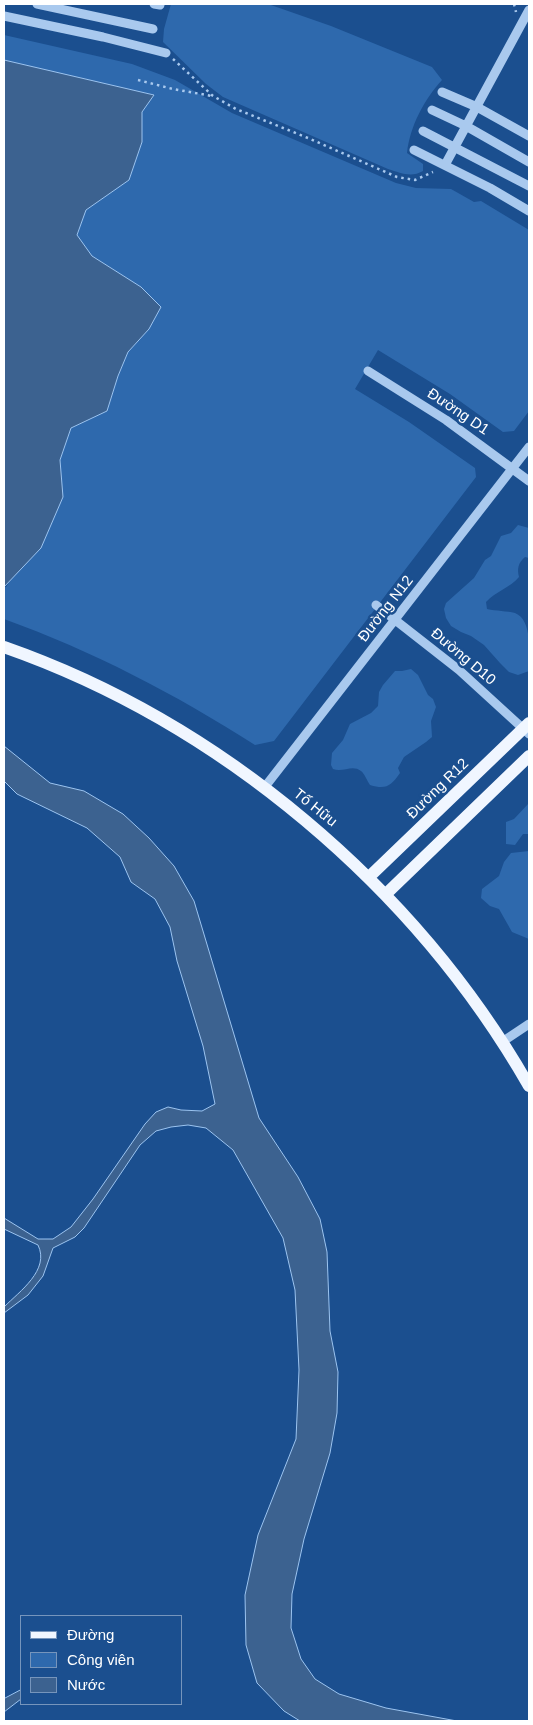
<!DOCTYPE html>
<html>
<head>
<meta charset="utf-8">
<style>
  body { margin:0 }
  #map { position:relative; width:533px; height:1725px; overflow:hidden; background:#1b4f8f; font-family:Helvetica,sans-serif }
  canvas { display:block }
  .frame { position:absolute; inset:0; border:5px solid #fff; pointer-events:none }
  .legend { position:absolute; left:20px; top:1615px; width:162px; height:90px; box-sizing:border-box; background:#1b4f8f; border:1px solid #7695bc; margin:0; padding:6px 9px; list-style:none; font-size:15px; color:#fff }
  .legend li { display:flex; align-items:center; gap:10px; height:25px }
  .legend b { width:25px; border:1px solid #7695bc }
</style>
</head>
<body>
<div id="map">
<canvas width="533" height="1725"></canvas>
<div class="frame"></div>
<ul class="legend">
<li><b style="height:6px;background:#f0f6ff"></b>Đường</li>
<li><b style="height:14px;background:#2e69ad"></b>Công viên</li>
<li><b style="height:14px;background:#3c6290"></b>Nước</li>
</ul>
</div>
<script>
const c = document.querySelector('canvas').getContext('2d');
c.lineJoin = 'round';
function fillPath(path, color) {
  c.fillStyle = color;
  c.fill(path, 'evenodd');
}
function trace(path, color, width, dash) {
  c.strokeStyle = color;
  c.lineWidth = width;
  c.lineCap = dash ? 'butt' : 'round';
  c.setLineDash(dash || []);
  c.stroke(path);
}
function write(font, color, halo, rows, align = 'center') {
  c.font = font + ' Helvetica,sans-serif';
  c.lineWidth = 5;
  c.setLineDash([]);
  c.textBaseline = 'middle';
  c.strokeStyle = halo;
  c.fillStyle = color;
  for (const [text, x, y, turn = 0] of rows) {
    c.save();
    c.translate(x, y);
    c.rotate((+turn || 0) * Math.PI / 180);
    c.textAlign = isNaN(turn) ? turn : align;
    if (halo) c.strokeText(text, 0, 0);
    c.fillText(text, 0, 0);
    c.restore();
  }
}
fillPath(new Path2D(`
  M 171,4 L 268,4 L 331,26 L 432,67 L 442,80 C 424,100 410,126 407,153 L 423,164 L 423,171 C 411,178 401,173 388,169 L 223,97 L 206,84 L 163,42 L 164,29 Z
  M 4,35 L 132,64 L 175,80 L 232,113 L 396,183 L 416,188 L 451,189 L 474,202 L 481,201 L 529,230 L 529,411 L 514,431 L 503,432 L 450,394 L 378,350 L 355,389 L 409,422 L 475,468 L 476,477 L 274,741 L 255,745 C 175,694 93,651 4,619 L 4,587 L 6,587 L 63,497 L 60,460 L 71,428 L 107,411 L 118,376 L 128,352 L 149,329 L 141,287 L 92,256 L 77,235 L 86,210 L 129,180 L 142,142 L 142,112 L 154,95 L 4,60 Z
  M 518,525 L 529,528 L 529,558 L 525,557 C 518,563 517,569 519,577 C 510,588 496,591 486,602 L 487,609 C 496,611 507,611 515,613 C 533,620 529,655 529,671 L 518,675 L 509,672 L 500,663 L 484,645 L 471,636 L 461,632 L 451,626 L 446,618 L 444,609 L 446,603 L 474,578 L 485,560 L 491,556 L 501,536 L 511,533 Z
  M 411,669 L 418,675 L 428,695 L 433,699 L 436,707 L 431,721 L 432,737 L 426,742 L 404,757 L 398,768 L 400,773 C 391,786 386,790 370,785 C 367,781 365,774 361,771 C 352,764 343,773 333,769 L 331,765 L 332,753 L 343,740 L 350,724 L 371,713 L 378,706 L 379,692 L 383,685 L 395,671 L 402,671 Z
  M 529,803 L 529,834 L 523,834 L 515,845 L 506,844 L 506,822 L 514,819 Z
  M 529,851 L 529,939 L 512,932 L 499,909 L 490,906 L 481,898 L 482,889 L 499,876 L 504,862 L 511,853 Z`), '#2e69ad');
const water = new Path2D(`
  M 4,60 L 154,95 L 142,112 L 142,142 L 129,180 L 86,210 L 77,235 L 92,256 L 141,287 L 161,307 L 149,329 L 128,352 L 118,376 L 107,411 L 71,428 L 60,460 L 63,497 L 41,548 L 4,587 Z
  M 4,746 L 50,783 L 84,791 L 123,814 L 149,838 L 174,866 L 194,901 L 259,1118 L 298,1177 L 320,1219 L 327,1252 L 330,1331 L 338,1372 L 337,1413 L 330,1453 L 304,1539 L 292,1594 L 291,1628 L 301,1659 L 315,1679 L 339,1694 L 386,1708 L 457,1721 L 300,1721 L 284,1711 L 257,1683 L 246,1645 L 245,1595 L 258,1535 L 296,1439 L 299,1370 L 295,1290 L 283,1238 L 233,1150 L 206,1128 L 188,1125 L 171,1127 L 156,1131 L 140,1145 L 84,1228 L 75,1237 L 53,1248 L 43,1276 L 28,1295 L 4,1313 L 4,1307 C 20,1291 50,1270 38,1245 L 4,1229 L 4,1218 L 38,1239 L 53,1239 L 71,1227 L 93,1199 L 145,1124 L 156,1112 L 168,1107 L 181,1110 L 202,1111 L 215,1104 L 203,1046 L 177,961 L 170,927 L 155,899 L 131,882 L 120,857 L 87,828 L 17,794 L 4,781 Z
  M 21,1690 L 21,1699 L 4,1712 L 4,1699 Z`);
fillPath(water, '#3c6290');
trace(water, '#9cc4f0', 1);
trace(new Path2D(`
  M 514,4 L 516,12
  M 173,59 L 213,96 L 236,109 L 308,138 L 397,177 L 415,180 L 433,172
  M 138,80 L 173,89 L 212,96`), '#a9c9ee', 2.5, [2.5, 4]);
trace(new Path2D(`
  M 37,4 L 153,29
  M 154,4 L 160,5
  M 4,16 L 103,37 L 166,53
  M 442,92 L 477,107 L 529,136
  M 432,110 L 466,126 L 529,162
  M 423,131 L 529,186
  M 414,150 L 490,188 L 529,211
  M 445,165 L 529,10
  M 368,371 L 446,420 L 529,481
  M 376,605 L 459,670 L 529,734
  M 264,788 L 529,447
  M 502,1042 L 529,1024`), '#a9c9ee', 9);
trace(new Path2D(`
  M 4,647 C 221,723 415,887 529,1086
  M 369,877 L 529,723
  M 386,894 L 529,756`), '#f0f6ff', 12);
write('15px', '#fff', '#1b4f8f', [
  ["Đường D1",458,412,34],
  ["Đường N12",386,609,-52],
  ["Đường D10",463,657,40],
  ["Đường R12",438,789,-44],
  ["Tố Hữu",315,808,39]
]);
</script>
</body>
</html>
